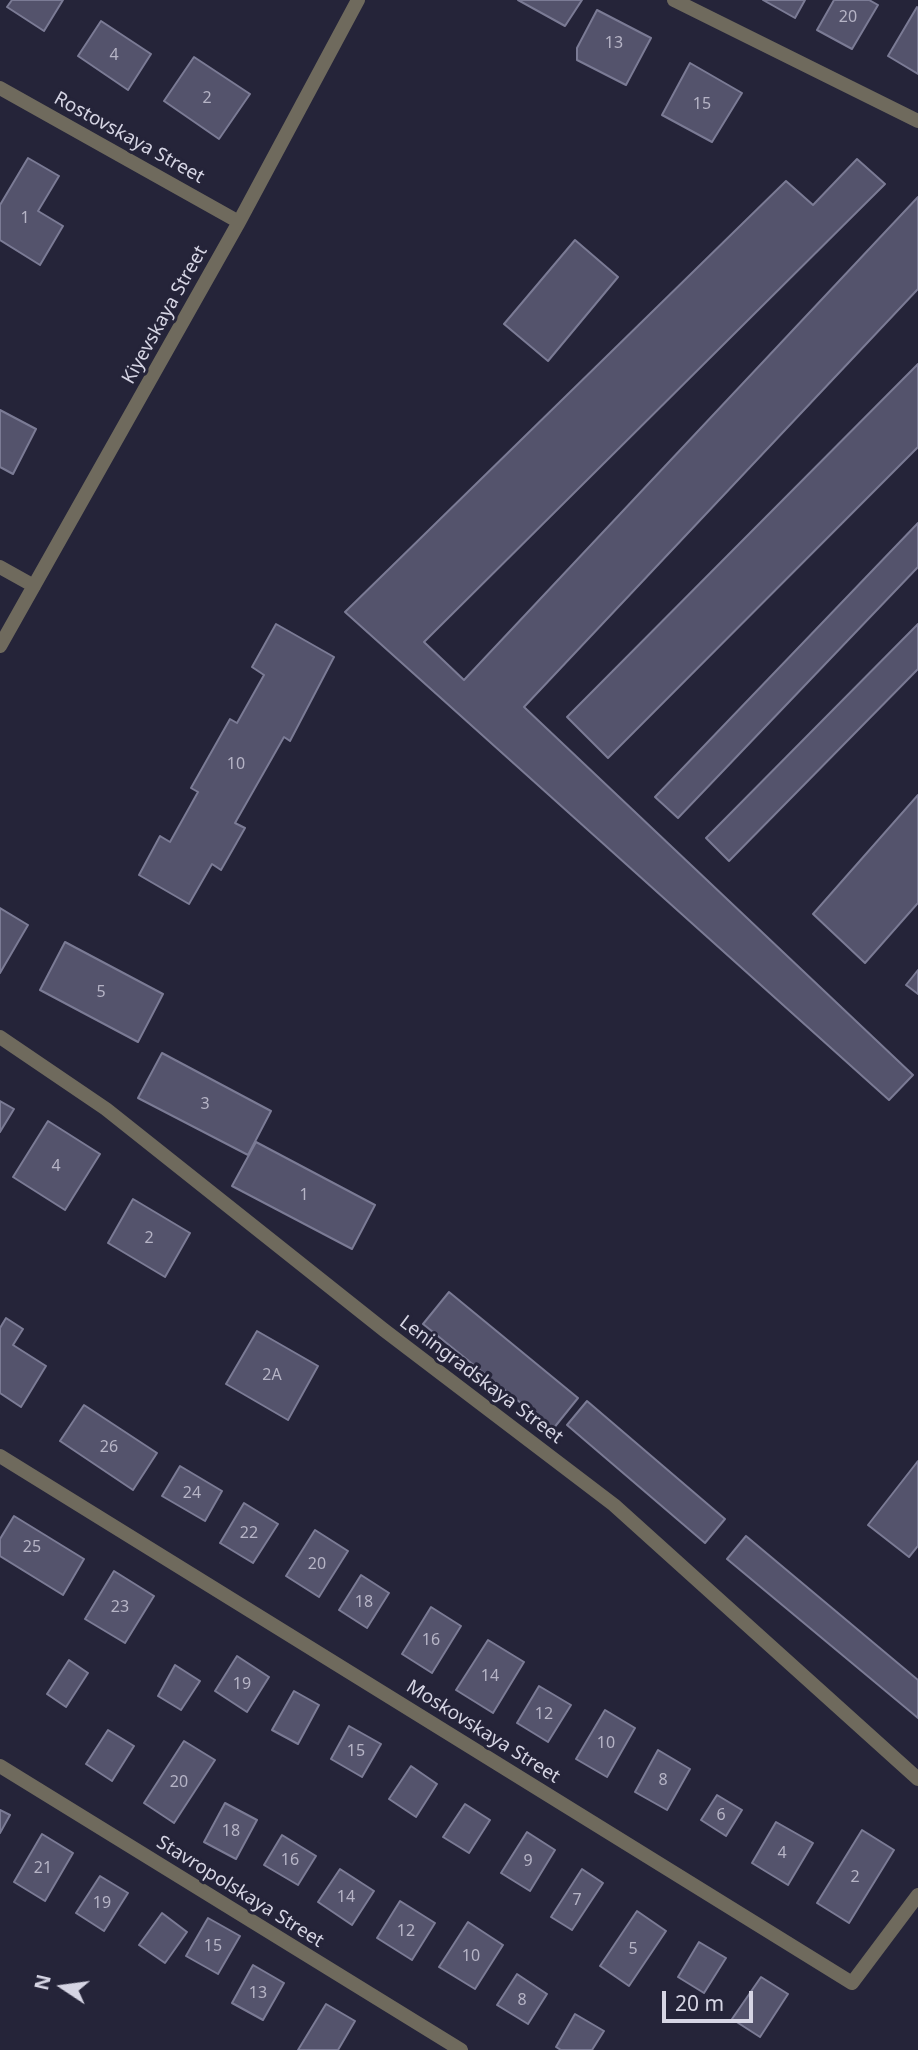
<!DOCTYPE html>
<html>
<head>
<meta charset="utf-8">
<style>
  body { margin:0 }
  #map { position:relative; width:918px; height:2050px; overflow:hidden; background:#252439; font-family:"Noto Sans",sans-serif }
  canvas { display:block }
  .north { position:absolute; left:28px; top:1952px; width:70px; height:70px; -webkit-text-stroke:5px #252439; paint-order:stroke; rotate:283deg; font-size:19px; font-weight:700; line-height:28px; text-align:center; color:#d6d5e4 }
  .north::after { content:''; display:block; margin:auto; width:24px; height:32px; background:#d6d5e4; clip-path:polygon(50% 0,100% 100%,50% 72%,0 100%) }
  .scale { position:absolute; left:662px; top:1991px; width:91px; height:32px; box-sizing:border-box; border:4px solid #d6d5e4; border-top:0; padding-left:9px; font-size:21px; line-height:24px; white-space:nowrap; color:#d6d5e4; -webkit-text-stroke:5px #252439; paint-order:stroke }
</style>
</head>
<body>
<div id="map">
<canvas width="918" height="2050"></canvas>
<div class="north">N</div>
<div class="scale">20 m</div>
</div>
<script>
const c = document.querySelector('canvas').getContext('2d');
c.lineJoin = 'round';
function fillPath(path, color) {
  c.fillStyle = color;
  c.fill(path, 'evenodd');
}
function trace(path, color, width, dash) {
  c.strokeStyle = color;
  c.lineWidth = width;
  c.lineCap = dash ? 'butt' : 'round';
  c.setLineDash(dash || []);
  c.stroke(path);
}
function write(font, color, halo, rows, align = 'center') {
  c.font = font + ' "Noto Sans",sans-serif';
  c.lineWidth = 6;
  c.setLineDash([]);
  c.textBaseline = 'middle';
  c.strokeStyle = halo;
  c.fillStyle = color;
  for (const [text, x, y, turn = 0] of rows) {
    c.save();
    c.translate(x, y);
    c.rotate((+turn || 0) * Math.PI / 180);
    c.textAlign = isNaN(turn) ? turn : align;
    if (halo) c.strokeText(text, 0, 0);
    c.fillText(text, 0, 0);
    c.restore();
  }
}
const building = new Path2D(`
  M 12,0 L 63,0 L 44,31 L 7,7 Z
  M 518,0 L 582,0 L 565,26 Z
  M 763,0 L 805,0 L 795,18 Z
  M 834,0 L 869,0 L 878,5 L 852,49 L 817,30 Z
  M 917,7 L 918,8 L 918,74 L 888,56 Z
  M 597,10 L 651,38 L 626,85 L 577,60 L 577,48 Z
  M 101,21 L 151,54 L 128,90 L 78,56 Z
  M 194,57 L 250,94 L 219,139 L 164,101 Z
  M 690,63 L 742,93 L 712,142 L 662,115 Z
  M 28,158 L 59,176 L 38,211 L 63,226 L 40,265 L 0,240 L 0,205 Z
  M 857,159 L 885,184 L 424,642 L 464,680 L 918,197 L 918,289 L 524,707 L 913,1075 L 889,1100 L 345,612 L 786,181 L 813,205 Z
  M 575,240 L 618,277 L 548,361 L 504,324 Z
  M 918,364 L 918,447 L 608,758 L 567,717 Z
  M 0,410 L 36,429 L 13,474 L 0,467 Z
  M 918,523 L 918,567 L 678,818 L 655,797 Z
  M 276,624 L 334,657 L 290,741 L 284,737 L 235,823 L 245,828 L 221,870 L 212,864 L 189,904 L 139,875 L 160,836 L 170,842 L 198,792 L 191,788 L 230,719 L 237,723 L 264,675 L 252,667 Z
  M 918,624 L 918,669 L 729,861 L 706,838 Z
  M 918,795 L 918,903 L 865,963 L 813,914 Z
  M 0,908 L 28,925 L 0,973 Z
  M 65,942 L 163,994 L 138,1042 L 40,990 Z
  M 918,970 L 918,994 L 906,985 Z
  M 162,1053 L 271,1111 L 248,1155 L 138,1098 Z
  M 0,1101 L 14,1109 L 0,1132 Z
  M 48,1121 L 100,1154 L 65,1210 L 13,1177 Z
  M 256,1142 L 375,1205 L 352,1249 L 232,1186 Z
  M 133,1199 L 190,1233 L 165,1277 L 108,1243 Z
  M 449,1292 L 578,1398 L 553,1429 L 423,1324 Z
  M 6,1318 L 23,1329 L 13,1345 L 46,1366 L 21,1407 L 0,1393 L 0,1328 Z
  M 257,1331 L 318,1366 L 288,1420 L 226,1384 Z
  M 587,1401 L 725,1519 L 705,1543 L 567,1425 Z
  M 84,1405 L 157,1453 L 133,1490 L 60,1441 Z
  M 918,1461 L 918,1546 L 909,1557 L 868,1525 Z
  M 180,1466 L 222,1491 L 205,1521 L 162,1496 Z
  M 244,1503 L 278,1524 L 253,1563 L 220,1543 Z
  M 14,1516 L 84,1559 L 63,1595 L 0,1556 L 0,1539 Z
  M 315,1530 L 348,1551 L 319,1597 L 286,1576 Z
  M 746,1536 L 918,1680 L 918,1718 L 727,1559 Z
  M 114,1571 L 154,1596 L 125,1643 L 85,1619 Z
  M 361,1575 L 389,1593 L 367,1628 L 339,1610 Z
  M 431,1607 L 461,1626 L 432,1673 L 402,1654 Z
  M 488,1640 L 524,1662 L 493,1713 L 456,1690 Z
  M 237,1656 L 269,1677 L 247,1712 L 215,1691 Z
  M 69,1660 L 88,1673 L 66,1707 L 47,1694 Z
  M 175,1665 L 200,1681 L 181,1710 L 158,1696 Z
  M 539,1686 L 571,1705 L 548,1742 L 517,1723 Z
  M 294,1691 L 319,1705 L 298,1744 L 272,1730 Z
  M 605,1710 L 635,1728 L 607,1777 L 576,1759 Z
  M 349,1726 L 381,1744 L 362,1777 L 331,1759 Z
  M 108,1730 L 134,1746 L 112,1781 L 86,1764 Z
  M 184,1741 L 215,1760 L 174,1823 L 144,1803 Z
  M 658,1750 L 690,1769 L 667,1810 L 635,1792 Z
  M 411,1766 L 437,1784 L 416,1817 L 389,1799 Z
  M 717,1795 L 742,1810 L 726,1836 L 701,1820 Z
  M 225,1803 L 257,1820 L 236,1859 L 204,1842 Z
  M 465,1804 L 490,1820 L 469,1853 L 443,1837 Z
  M 0,1810 L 10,1815 L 0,1833 Z
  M 776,1822 L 813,1843 L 788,1885 L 752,1863 Z
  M 862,1830 L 894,1850 L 849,1923 L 817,1903 Z
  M 527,1832 L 555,1850 L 530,1891 L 501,1873 Z
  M 42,1834 L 73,1853 L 45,1901 L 14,1882 Z
  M 282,1835 L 316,1856 L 298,1885 L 264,1865 Z
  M 340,1869 L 374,1891 L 352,1925 L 318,1902 Z
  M 582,1869 L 603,1883 L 572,1930 L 551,1917 Z
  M 100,1876 L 128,1893 L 104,1931 L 76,1913 Z
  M 400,1901 L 435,1923 L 412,1960 L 377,1938 Z
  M 637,1911 L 666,1931 L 629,1986 L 600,1966 Z
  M 162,1913 L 187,1932 L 165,1963 L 139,1945 Z
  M 208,1918 L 240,1936 L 218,1974 L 186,1956 Z
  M 468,1922 L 503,1945 L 475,1989 L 439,1967 Z
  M 699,1942 L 726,1958 L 704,1993 L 678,1977 Z
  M 253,1965 L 284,1983 L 263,2020 L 232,2003 Z
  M 517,1974 L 547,1994 L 528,2024 L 497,2005 Z
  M 761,1977 L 788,1994 L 760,2037 L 732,2019 Z
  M 326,2004 L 355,2021 L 338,2050 L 298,2050 Z
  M 575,2014 L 604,2031 L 592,2050 L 561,2050 L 556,2047 Z`);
fillPath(building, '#54536c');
trace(building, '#7b7b95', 2);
trace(new Path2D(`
  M 674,0 L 918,121
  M 0,88 L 239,222
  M 0,567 L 34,586
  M 0,646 L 239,222 L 358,0
  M 0,1037 L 106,1109 L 384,1330 L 614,1505 L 918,1779
  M 0,1456 L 852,1983 L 918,1895
  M 0,1766 L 461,2050`), '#6f6a5d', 14);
write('16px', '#b6b4c6', null, [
  ["20",848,17],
  ["13",614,43],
  ["4",114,55],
  ["2",207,98],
  ["15",702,104],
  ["1",25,218],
  ["10",236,764],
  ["5",101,992],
  ["3",205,1104],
  ["4",56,1166],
  ["1",304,1195],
  ["2",149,1238],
  ["2А",272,1375],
  ["26",109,1447],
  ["24",192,1493],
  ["22",249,1533],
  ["25",32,1547],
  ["20",317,1564],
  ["18",364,1602],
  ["23",120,1607],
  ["16",431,1640],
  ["14",490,1676],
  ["19",242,1684],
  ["12",544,1714],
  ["10",606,1743],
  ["15",356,1751],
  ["8",663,1780],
  ["20",179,1782],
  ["6",721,1815],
  ["18",231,1831],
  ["4",782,1853],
  ["16",290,1860],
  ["9",528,1861],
  ["21",43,1868],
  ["2",855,1877],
  ["14",346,1897],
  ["7",577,1900],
  ["19",102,1903],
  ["12",406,1931],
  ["15",213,1946],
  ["5",633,1949],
  ["10",471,1956],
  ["13",258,1993],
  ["8",522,2000]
]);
write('19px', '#d6d5e4', '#252439', [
  ["Rostovskaya Street",129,138,29],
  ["Kiyevskaya Street",165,315,-61],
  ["Leningradskaya Street",481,1380,37],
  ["Moskovskaya Street",483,1732,32],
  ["Stavropolskaya Street",240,1892,32]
]);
</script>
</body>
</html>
